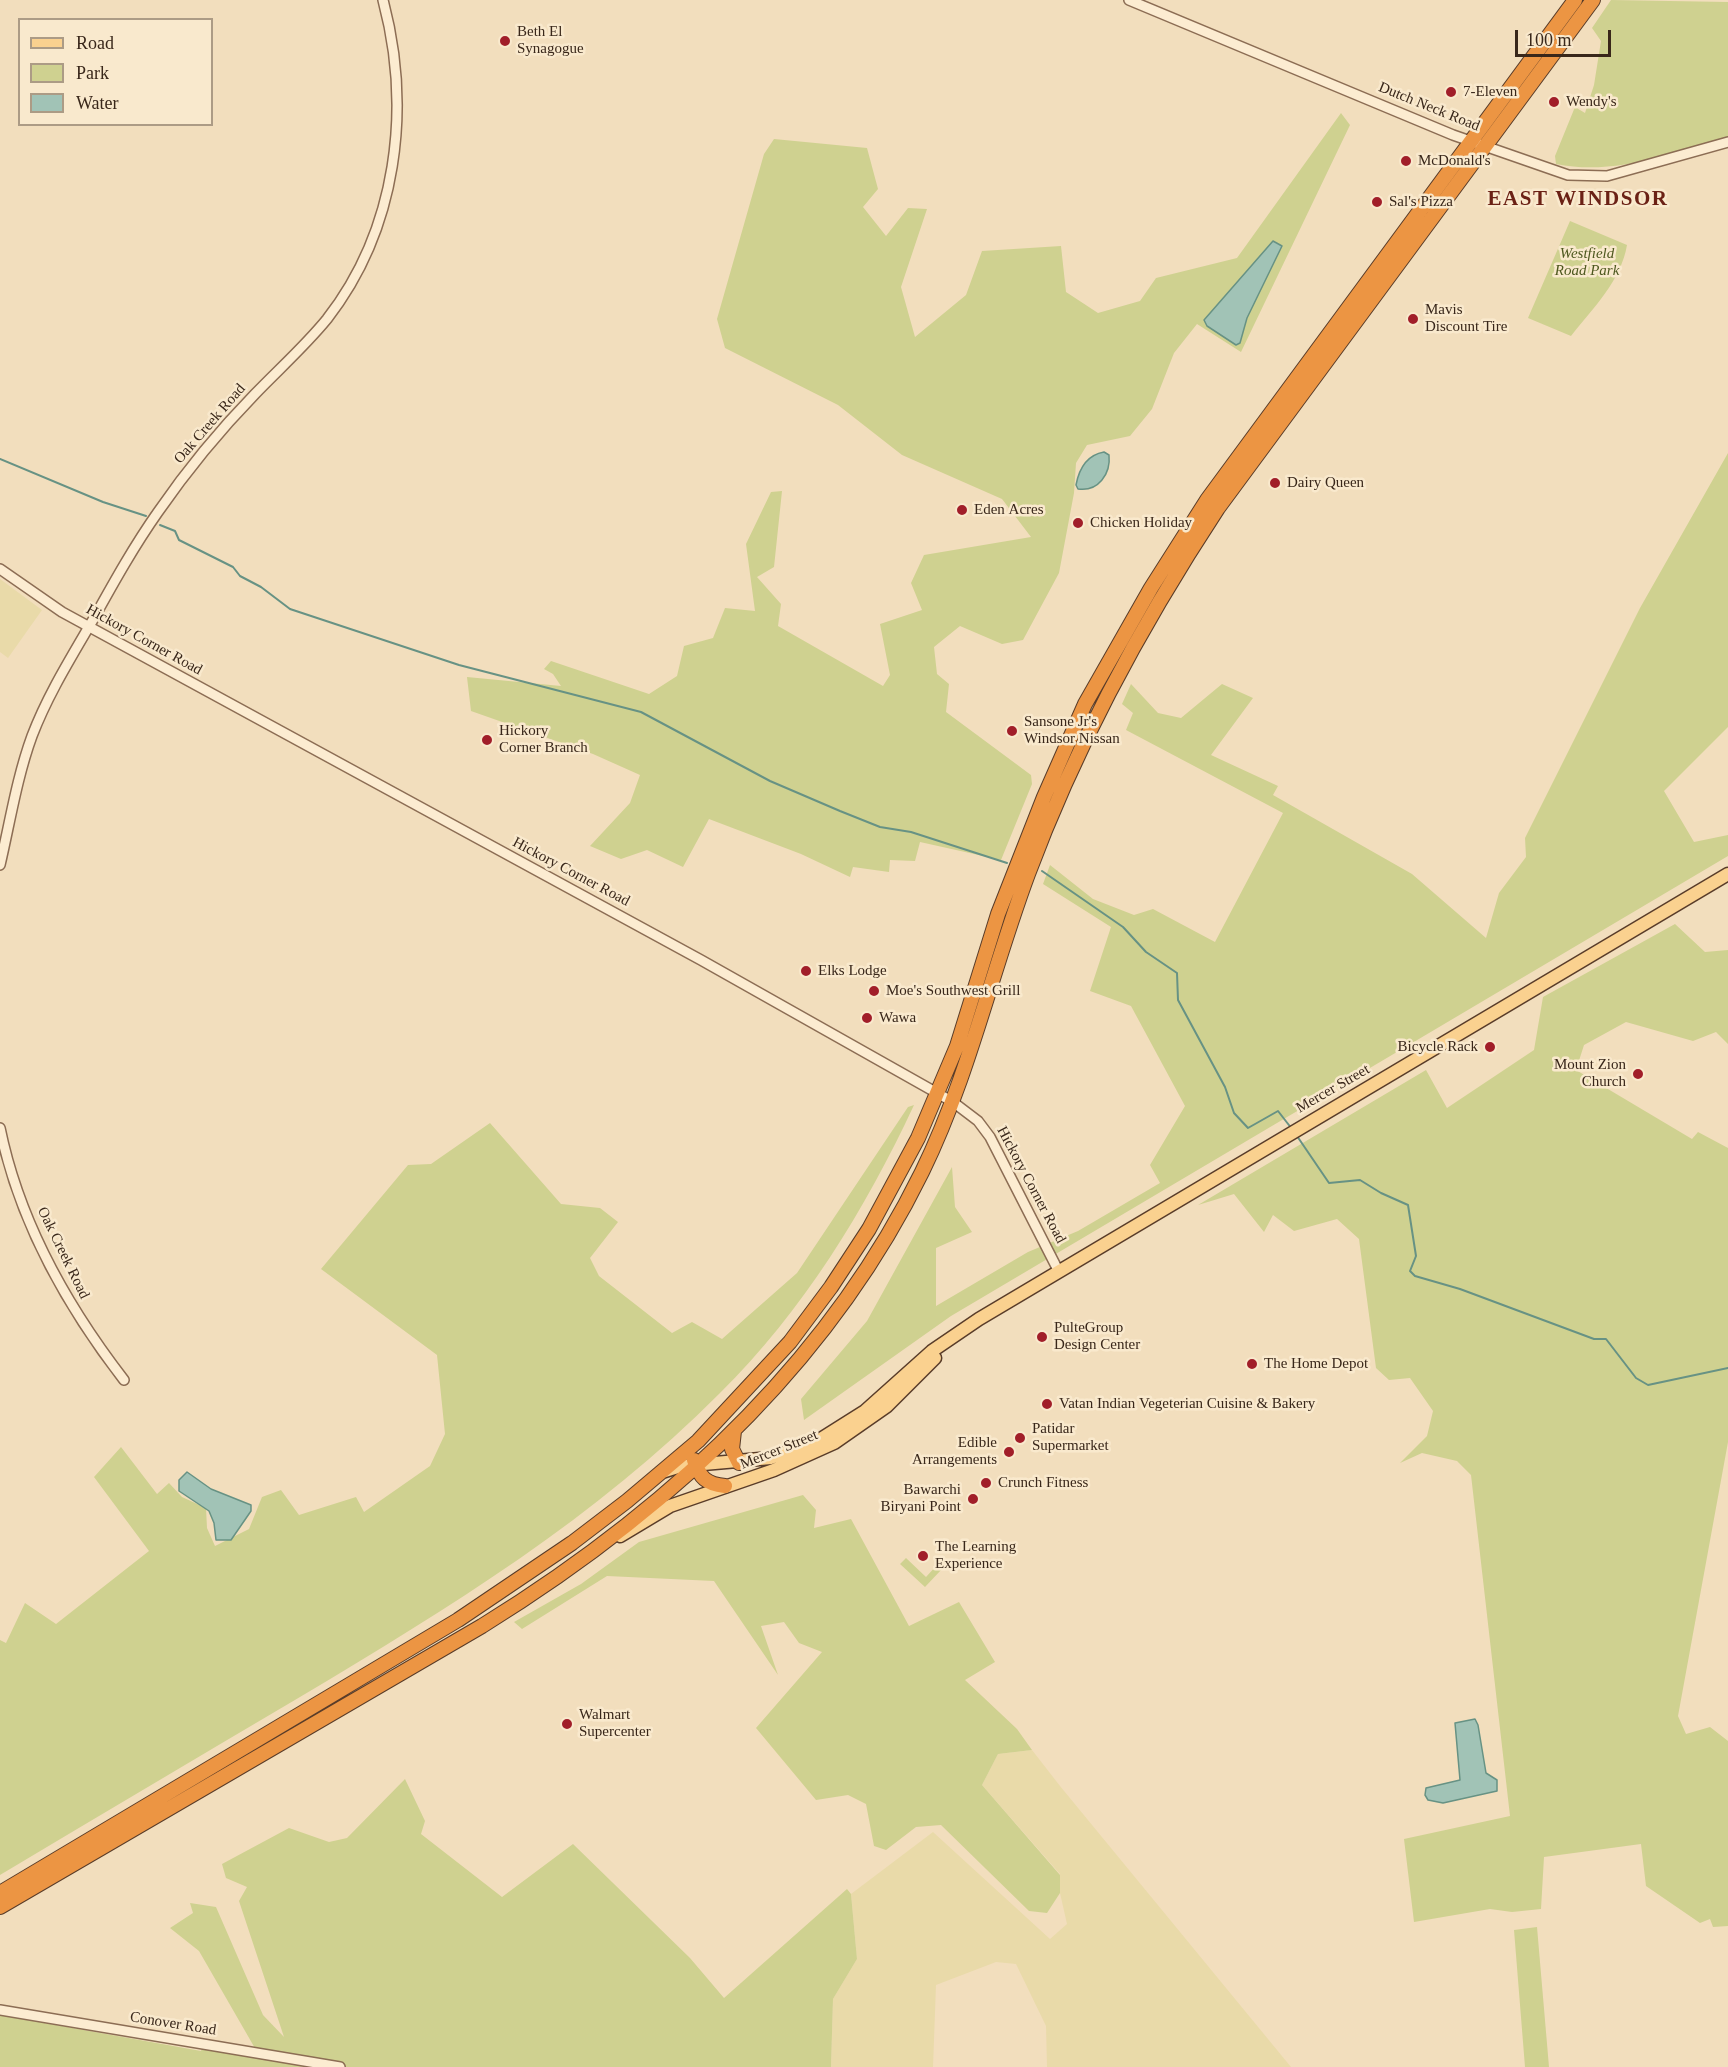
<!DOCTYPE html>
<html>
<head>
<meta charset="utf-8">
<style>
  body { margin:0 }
  #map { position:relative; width:1728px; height:2067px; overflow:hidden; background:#f2debd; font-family:"Times New Roman",serif }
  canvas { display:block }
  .legend { position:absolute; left:18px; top:18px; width:195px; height:108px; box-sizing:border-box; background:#f9e9cd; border:2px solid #ac9b85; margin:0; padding:8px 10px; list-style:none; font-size:18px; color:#39271a }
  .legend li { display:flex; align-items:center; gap:12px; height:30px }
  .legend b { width:30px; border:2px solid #ac9b85 }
  .scale { position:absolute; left:1515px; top:30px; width:96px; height:27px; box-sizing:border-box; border:3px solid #39271a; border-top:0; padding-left:8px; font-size:18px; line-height:21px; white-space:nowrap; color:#39271a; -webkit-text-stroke:4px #f9e9cd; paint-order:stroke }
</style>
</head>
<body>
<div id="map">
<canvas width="1728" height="2067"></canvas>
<ul class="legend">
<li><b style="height:8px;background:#fad18f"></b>Road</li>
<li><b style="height:16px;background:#cfd190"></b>Park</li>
<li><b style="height:16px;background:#a1c3b6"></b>Water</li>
</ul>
<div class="scale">100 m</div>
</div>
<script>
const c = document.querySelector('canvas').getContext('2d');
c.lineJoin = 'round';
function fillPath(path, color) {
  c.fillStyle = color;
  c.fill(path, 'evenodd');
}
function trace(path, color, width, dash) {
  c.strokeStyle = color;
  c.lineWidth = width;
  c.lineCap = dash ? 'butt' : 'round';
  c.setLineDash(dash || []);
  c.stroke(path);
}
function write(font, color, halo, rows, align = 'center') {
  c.font = font + ' "Times New Roman",serif';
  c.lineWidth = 5;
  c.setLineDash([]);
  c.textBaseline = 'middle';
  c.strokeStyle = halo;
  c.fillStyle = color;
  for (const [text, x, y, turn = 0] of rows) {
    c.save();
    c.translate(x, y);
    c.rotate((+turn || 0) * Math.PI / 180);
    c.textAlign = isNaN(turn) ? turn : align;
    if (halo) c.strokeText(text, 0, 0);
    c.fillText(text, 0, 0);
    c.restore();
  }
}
fillPath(new Path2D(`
  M 0,579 L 42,610 L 8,658 L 0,652 Z
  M 1032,1750 L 1060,1786 L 1291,2067 L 1047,2067 L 1046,2026 L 1016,1964 L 996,1962 L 936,1985 L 933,2067 L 831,2067 L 833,1999 L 857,1959 L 851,1894 L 933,1832 L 1050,1939 L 1067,1924 L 1060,1893 L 1060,1874 L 982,1785 L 998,1754 Z`), '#e9daa9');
fillPath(new Path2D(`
  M 1611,0 L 1728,2 L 1728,137 C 1671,153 1615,176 1556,164 L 1555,156 L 1575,107 L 1585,113 L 1594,85 L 1601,41 L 1592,28 Z
  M 1341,113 L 1350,125 L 1241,352 L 1197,324 L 1174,353 L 1152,409 L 1130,436 L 1087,445 L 1076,463 L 1074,493 L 1059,573 L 1023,640 L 1002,644 L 960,626 L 934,647 L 937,674 L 949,684 L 946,712 L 1031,775 L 1032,784 L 1001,860 L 920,842 L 915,861 L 890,860 L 889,872 L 853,867 L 850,877 L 801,854 L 709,819 L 683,867 L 647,850 L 621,859 L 590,846 L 630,803 L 640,775 L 593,754 L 471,711 L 467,677 L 561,686 L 553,674 L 544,669 L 551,661 L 649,694 L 677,676 L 684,646 L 713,638 L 725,608 L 755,611 L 746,544 L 771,492 L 782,491 L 774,567 L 757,577 L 781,604 L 778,626 L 883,686 L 890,675 L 880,624 L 922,610 L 911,583 L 924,555 L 1031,537 L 1002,499 L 902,455 L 838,405 L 725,348 L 717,319 L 764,154 L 774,139 L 867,148 L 878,189 L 863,207 L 886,236 L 908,208 L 927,209 L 901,287 L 915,337 L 966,295 L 982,251 L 1061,246 L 1066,292 L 1098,313 L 1140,301 L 1156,278 L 1237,258 Z
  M 1570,221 L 1627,245 C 1621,281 1593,308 1571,336 L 1528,318 Z
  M 1728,453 L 1728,727 L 1664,791 L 1694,842 L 1728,835 L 1728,856 L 951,1316 L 804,1420 L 801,1399 L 867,1321 L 952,1167 L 955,1207 L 972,1232 L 936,1248 L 936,1306 L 1028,1252 L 1078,1231 L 1160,1183 L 1150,1165 L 1185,1106 L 1131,1006 L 1090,991 L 1111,927 L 1043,884 L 1050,865 L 1093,899 L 1134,915 L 1153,909 L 1215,942 L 1283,813 L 1126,730 L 1133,713 L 1122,704 L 1131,684 L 1158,713 L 1181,718 L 1222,684 L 1253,698 L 1211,755 L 1278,786 L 1273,795 L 1412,874 L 1486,938 L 1499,893 L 1526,857 L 1525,838 L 1640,608 Z
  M 1675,924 L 1705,952 L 1728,950 L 1728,1044 L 1716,1032 L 1693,1041 L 1626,1022 L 1584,1045 L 1576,1070 L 1692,1139 L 1698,1132 L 1728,1148 L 1728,1442 L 1678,1716 L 1686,1734 L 1710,1727 L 1728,1741 L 1728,1926 L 1713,1927 L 1710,1919 L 1700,1923 L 1646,1886 L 1641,1844 L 1544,1857 L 1541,1909 L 1512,1912 L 1490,1909 L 1414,1922 L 1404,1839 L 1510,1816 L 1471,1475 L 1457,1461 L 1422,1453 L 1400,1463 L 1427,1436 L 1433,1411 L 1410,1378 L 1389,1380 L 1376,1368 L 1359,1239 L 1337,1219 L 1294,1231 L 1273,1215 L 1264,1232 L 1234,1194 L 1198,1205 L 1426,1070 L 1447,1108 L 1534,1050 L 1543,997 Z
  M 914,1105 C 865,1210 803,1311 720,1393 C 596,1518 451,1607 300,1697 C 200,1756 100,1815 0,1875 L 0,1640 L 6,1643 L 25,1603 L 56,1624 L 149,1551 L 94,1477 L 121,1447 L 157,1494 L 169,1483 L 182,1497 L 206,1508 L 207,1528 L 215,1546 L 249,1529 L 262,1497 L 281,1490 L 299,1515 L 356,1497 L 364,1512 L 430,1466 L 445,1434 L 437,1355 L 321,1269 L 408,1165 L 431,1164 L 490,1123 L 561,1204 L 600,1208 L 618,1222 L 590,1258 L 599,1276 L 672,1333 L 692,1322 L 722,1339 L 797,1273 L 908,1107 Z
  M 803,1495 L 816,1510 L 814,1528 L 851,1519 L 909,1626 L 959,1602 L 995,1662 L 965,1680 L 1017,1729 L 1032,1750 L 998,1754 L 982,1785 L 1060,1875 L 1060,1893 L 1047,1913 L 1029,1911 L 941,1825 L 916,1827 L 886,1850 L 874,1846 L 866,1804 L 848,1795 L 816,1800 L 756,1728 L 822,1652 L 799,1643 L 784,1622 L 761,1626 L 778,1675 L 714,1581 L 607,1576 L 522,1629 L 514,1622 L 581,1584 L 639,1542 Z
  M 906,1558 L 926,1577 L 937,1565 L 942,1569 L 925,1587 L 900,1564 Z
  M 405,1779 L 425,1821 L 421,1834 L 502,1897 L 573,1844 L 690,1958 L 724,1998 L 847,1889 L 851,1894 L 857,1959 L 833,1999 L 831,2067 L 0,2067 L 0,2015 L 201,2051 L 204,2043 L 256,2050 L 199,1951 L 170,1928 L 193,1913 L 190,1903 L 216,1907 L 263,2015 L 284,2037 L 239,1901 L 247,1887 L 226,1878 L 222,1864 L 289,1828 L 329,1842 L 347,1838 Z
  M 1537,1927 L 1549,2067 L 1525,2067 L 1514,1930 Z`), '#cfd190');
const water = new Path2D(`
  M 1273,241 L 1282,246 L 1247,318 L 1240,343 L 1236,345 L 1207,326 L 1204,320 Z
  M 1104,452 L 1109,455 C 1111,474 1098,492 1078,489 L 1076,485 C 1079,469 1087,455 1104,452 Z
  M 187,1472 L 211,1489 L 251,1505 L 251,1511 L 231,1540 L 216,1540 L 214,1523 L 209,1511 L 179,1491 L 179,1480 Z
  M 1475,1719 L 1478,1725 L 1486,1773 L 1497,1780 L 1497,1791 L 1443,1803 L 1428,1800 L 1425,1795 L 1426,1788 L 1460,1780 L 1455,1723 Z`);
fillPath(water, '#a1c3b6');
trace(water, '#679284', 1.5);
trace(new Path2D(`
  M 0,459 L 103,502 L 146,516
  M 160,525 L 175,531 L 179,540 L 233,567 L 240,576 L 261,587 L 290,609 L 459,665 L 641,712 L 770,781 L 840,811 L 880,827 L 911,832 L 1007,863
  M 1042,871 L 1123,927 L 1146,952 L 1177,973 L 1178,1000 L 1225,1087 L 1234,1113 L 1248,1128 L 1278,1111 L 1292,1129
  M 1297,1136 L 1329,1183 L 1360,1180 L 1381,1193 L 1408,1205 L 1416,1256 L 1410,1271 L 1415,1276 L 1460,1289 L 1594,1339 L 1606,1339 L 1636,1378 L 1648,1385 L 1728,1368`), '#679284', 2);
const minor = new Path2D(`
  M 1129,0 L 1453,135 L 1568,175 L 1607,176 L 1728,142
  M 0,569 L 62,612 L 701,960 L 953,1102 L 978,1121 L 990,1137 L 1058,1270
  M 0,865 C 10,822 17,777 32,736 C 48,694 72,656 94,618 C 114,582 134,546 158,512 C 187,470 219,431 255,394 C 279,369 305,346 327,319 C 397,229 412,109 383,0
  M 0,1128 C 19,1221 66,1305 124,1380
  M 0,2010 L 340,2067`);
const major = new Path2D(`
  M 665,1471 L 681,1466 L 771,1458 L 819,1440 L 865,1411 L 932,1351 L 979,1319 L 1728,874
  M 620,1536 L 670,1506 L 774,1470 L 834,1443 L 887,1406 L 935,1358`);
const highway = new Path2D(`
  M 734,1431 L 732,1449 L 739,1463
  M 694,1460 C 700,1478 706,1484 725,1486
  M 0,1893 L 458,1620 L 572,1543 L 627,1501 L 698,1441 L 790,1342 L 831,1287 L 869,1229 L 918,1138 L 957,1046 L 998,914 L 1044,797 L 1085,704 L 1151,588 L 1207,500 L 1575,0
  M 0,1907 L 482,1626 C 663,1514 827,1366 922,1172 C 969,1076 991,973 1028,874 C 1076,745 1143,622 1218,508 L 1593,0`);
trace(minor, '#8c6d54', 12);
trace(major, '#593c29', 15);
trace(highway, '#593c29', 16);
trace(minor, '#fcecd1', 9);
trace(major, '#fad18f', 12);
trace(highway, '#ec9543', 14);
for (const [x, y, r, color] of [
  [505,41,6,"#a11e29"],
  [1451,92,6,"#a11e29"],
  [1554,102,6,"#a11e29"],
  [1406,161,6,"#a11e29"],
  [1377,202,6,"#a11e29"],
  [1413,319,6,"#a11e29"],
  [1275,483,6,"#a11e29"],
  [962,510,6,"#a11e29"],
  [1078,523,6,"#a11e29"],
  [1012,731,6,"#a11e29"],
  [487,740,6,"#a11e29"],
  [806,971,6,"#a11e29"],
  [874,991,6,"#a11e29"],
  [867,1018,6,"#a11e29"],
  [1490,1047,6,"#a11e29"],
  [1638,1074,6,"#a11e29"],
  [1042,1337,6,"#a11e29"],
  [1252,1364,6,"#a11e29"],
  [1047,1404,6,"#a11e29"],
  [1020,1438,6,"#a11e29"],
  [1009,1452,6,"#a11e29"],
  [986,1483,6,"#a11e29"],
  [973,1499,6,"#a11e29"],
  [923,1556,6,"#a11e29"],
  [567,1724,6,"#a11e29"]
]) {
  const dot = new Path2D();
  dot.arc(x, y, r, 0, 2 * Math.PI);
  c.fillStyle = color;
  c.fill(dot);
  trace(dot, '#f9e9cd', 2);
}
write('15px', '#39271a', '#f9e9cd', [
  ["Beth El",517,32],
  ["Synagogue",517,49],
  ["7-Eleven",1463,92],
  ["Wendy's",1566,102],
  ["McDonald's",1418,161],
  ["Sal's Pizza",1389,202],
  ["Mavis",1425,310],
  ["Discount Tire",1425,327],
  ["Dairy Queen",1287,483],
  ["Eden Acres",974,510],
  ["Chicken Holiday",1090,523],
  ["Sansone Jr's",1024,722],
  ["Windsor Nissan",1024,739],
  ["Hickory",499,731],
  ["Corner Branch",499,748],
  ["Elks Lodge",818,971],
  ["Moe's Southwest Grill",886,991],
  ["Wawa",879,1018],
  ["Bicycle Rack",1478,1047,"right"],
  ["Mount Zion",1626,1065,"right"],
  ["Church",1626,1082,"right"],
  ["PulteGroup",1054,1328],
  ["Design Center",1054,1345],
  ["The Home Depot",1264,1364],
  ["Vatan Indian Vegeterian Cuisine & Bakery",1059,1404],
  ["Patidar",1032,1429],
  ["Supermarket",1032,1446],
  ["Edible",997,1443,"right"],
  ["Arrangements",997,1460,"right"],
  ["Crunch Fitness",998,1483],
  ["Bawarchi",961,1490,"right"],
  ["Biryani Point",961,1507,"right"],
  ["The Learning",935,1547],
  ["Experience",935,1564],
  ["Walmart",579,1715],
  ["Supercenter",579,1732]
], 'left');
write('15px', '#39271a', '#f9e9cd', [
  ["Dutch Neck Road",1429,107,22],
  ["Oak Creek Road",210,424,-49],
  ["Hickory Corner Road",144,640,29],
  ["Hickory Corner Road",571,872,28],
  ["Mercer Street",1333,1089,-30],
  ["Hickory Corner Road",1031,1185,62],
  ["Oak Creek Road",63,1253,64],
  ["Mercer Street",779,1450,-22],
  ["Conover Road",173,2024,9]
]);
write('italic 15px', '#4e581f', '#f9e9cd', [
  ["Westfield",1587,254],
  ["Road Park",1587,271]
]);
c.letterSpacing = '1.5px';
write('bold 21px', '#6b2115', '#f9e9cd', [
  ["EAST WINDSOR",1578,200]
]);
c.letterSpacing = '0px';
</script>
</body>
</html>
